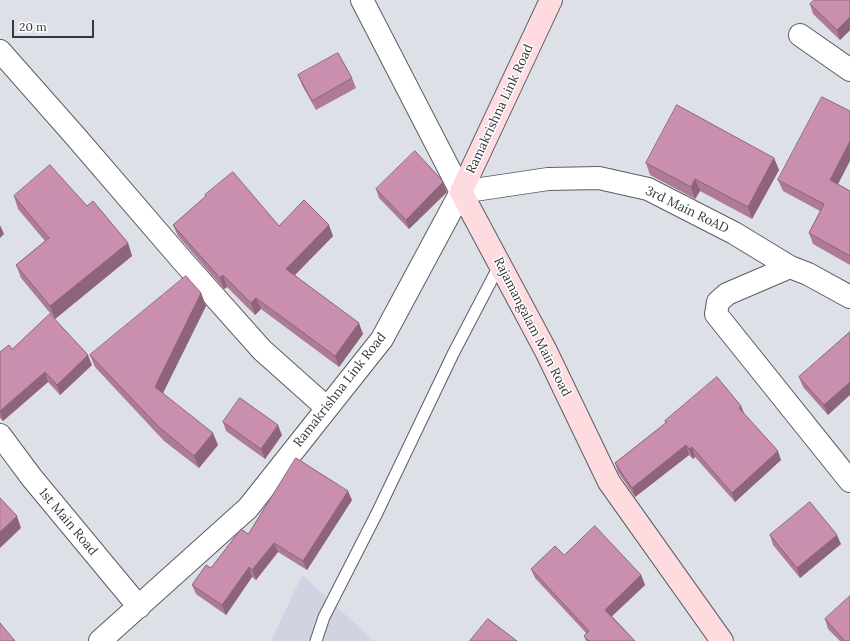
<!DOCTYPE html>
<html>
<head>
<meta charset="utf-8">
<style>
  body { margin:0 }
  #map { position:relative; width:850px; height:641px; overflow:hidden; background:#dee0e8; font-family:Lora,serif }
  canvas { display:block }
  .scale { position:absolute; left:12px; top:20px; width:82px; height:18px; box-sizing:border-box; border:2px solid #36373b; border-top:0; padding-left:5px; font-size:12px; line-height:14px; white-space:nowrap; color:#36373b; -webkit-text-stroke:3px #fff; paint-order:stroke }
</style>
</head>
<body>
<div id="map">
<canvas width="850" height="641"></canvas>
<div class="scale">20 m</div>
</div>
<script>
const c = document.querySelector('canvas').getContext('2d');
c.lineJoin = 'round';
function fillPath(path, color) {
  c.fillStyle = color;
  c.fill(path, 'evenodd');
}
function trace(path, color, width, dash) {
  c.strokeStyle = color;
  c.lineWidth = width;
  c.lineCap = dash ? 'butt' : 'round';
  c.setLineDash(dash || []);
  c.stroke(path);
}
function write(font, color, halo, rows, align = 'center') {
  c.font = font + ' Lora,serif';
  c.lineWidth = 3;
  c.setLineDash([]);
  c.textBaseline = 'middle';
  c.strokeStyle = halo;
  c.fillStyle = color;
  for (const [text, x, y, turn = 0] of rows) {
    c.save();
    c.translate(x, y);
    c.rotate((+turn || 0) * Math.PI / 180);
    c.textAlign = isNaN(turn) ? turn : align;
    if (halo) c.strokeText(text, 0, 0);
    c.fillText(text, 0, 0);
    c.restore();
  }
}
fillPath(new Path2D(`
  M 302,575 L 374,641 L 271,641 Z`), '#cfd3e2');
const lane = new Path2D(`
  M 316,641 L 324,617 L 377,513 L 453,354 L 500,264`);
const street = new Path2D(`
  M 362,0 L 461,192
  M 800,35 L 850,70
  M 0,51 L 76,137 L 181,259 L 262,350 L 327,408
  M 461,192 L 548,179 L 599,178 L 648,189 L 734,233 L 790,267 L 808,274 L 850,297
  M 790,267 L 727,294 L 718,302 L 716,314 L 850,481
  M 0,435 L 32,478 L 139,607
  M 100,641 L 248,508 L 382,339 L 461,192`);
const secondary = new Path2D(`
  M 551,0 L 461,192 L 546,351 L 609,482 L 722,641`);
trace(lane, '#5b5d64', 13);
trace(street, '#5b5d64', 24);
trace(secondary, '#5b5d64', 24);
trace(lane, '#fff', 11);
trace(street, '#fff', 22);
trace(secondary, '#fddbde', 22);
fillPath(new Path2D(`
  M 850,0 L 850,30 L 840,40 L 813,14 L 810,4 Z
  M 298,75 L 352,78 L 356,88 L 316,110 L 302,85 Z
  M 774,158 L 779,170 L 752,219 L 700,191 L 695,199 L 650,175 L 646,163 Z
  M 778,180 L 838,184 L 850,191 L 850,265 L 813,244 L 809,233 L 820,211 L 783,191 Z
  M 376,189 L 447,192 L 409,229 L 379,198 Z
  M 14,196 L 87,206 L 128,243 L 132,256 L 55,319 L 21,278 L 16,265 L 45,241 L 18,209 Z
  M 173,225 L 279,226 L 333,236 L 295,275 L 363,334 L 339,367 L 261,309 L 255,315 L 227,287 L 224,289 L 178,236 Z
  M 201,293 L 206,306 L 163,393 L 218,445 L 199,468 L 164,441 L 95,367 L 90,355 Z
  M 850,332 L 828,415 L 803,387 L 799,377 Z
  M 12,349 L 92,365 L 60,395 L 48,382 L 3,421 L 0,418 L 0,352 Z
  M 744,414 L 781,460 L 735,502 L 695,457 L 693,459 L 689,455 L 635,497 L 618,472 L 615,463 L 666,423 L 665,421 Z
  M 223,422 L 282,435 L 265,459 L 226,431 Z
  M 352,500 L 307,570 L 278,552 L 256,580 L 252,577 L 226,615 L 196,594 L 192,585 L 248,534 Z
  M 770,535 L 841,544 L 800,578 L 773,545 Z
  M 564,555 L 641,575 L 645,585 L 612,616 L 635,641 L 586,641 L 584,636 L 586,633 L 535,578 L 531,569 Z
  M 825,619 L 850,641 L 840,641 L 828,629 Z`), '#ae7b96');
fillPath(new Path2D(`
  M 850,17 L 850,30 L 840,40 L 837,30 Z
  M 850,141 L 850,161 L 834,192 L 830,180 Z
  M 774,158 L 779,170 L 752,219 L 748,207 Z
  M 695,179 L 700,191 L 695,199 L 691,187 Z
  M 443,182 L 447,192 L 409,229 L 406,220 Z
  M 0,225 L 4,234 L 0,238 Z
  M 329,225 L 333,236 L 290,280 L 286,269 Z
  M 128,243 L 132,256 L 55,319 L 50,306 Z
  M 223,275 L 227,287 L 224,289 L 220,278 Z
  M 201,293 L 206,306 L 160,399 L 155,387 Z
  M 256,298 L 261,309 L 255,315 L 251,303 Z
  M 359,323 L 363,334 L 339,367 L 335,356 Z
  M 88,355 L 92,365 L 60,395 L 57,385 Z
  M 45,372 L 48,382 L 3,421 L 0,411 Z
  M 850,382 L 850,395 L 828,415 L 824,405 Z
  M 741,406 L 745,415 L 739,408 Z
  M 278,425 L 282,435 L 265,459 L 261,449 Z
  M 213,433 L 218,445 L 199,468 L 194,456 Z
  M 686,445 L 689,455 L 635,497 L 632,488 Z
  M 692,447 L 695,457 L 693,459 L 689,449 Z
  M 778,451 L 781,460 L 735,502 L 732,493 Z
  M 348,491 L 352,500 L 307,570 L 303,561 Z
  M 17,516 L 21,528 L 0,548 L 0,532 Z
  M 837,535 L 841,544 L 800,578 L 797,568 Z
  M 274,543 L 278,552 L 256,580 L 252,570 Z
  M 249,567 L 252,577 L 226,615 L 222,605 Z
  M 641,575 L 645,585 L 609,619 L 605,610 Z`), '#8d647a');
const building = new Path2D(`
  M 814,0 L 850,0 L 850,17 L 837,30 L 810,4 Z
  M 338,53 L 352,78 L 312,101 L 298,75 Z
  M 822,97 L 850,111 L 850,141 L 830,180 L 850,191 L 850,256 L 809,233 L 824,204 L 778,180 Z
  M 677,105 L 774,158 L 748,207 L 695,179 L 691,187 L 646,163 Z
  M 415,151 L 441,179 L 443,182 L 406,220 L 376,189 Z
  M 50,165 L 87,206 L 93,201 L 128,243 L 50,306 L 16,265 L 49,238 L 14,196 Z
  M 233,172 L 279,226 L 304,200 L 329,225 L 286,269 L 359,323 L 335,356 L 256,298 L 251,303 L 223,275 L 220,278 L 173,225 L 206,196 L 205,195 Z
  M 186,276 L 201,293 L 155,387 L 213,433 L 194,456 L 160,428 L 90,355 Z
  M 50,314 L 88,355 L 57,385 L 45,372 L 0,411 L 0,352 L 9,345 L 12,349 Z
  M 850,332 L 850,382 L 824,405 L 799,377 Z
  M 717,377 L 741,406 L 739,408 L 778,451 L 732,493 L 692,447 L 689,449 L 686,445 L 632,488 L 615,463 L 667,422 L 665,421 Z
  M 240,398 L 278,425 L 261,449 L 223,422 Z
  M 296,458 L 348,491 L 303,561 L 274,543 L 252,570 L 249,567 L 222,605 L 192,585 L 206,565 L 211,568 L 241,529 L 248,534 Z
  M 0,498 L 17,516 L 0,532 Z
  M 810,502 L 837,535 L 797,568 L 770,535 Z
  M 595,526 L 641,575 L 605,610 L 635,641 L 589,641 L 584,636 L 589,631 L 531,569 L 555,546 L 564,555 Z
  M 850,596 L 850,641 L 845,641 L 825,619 Z
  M 488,619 L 517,641 L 470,641 Z
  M 0,623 L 15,641 L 0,641 Z`);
fillPath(building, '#ca8faf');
trace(building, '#8d647a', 1);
write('13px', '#36373b', '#fff', [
  ["Ramakrishna Link Road",500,109,-65],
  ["3rd Main RoAD",687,210,26],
  ["Rajamangalam Main Road",532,327,63],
  ["Ramakrishna Link Road",340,390,-52],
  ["1st Main Road",68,522,50]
]);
</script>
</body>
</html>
